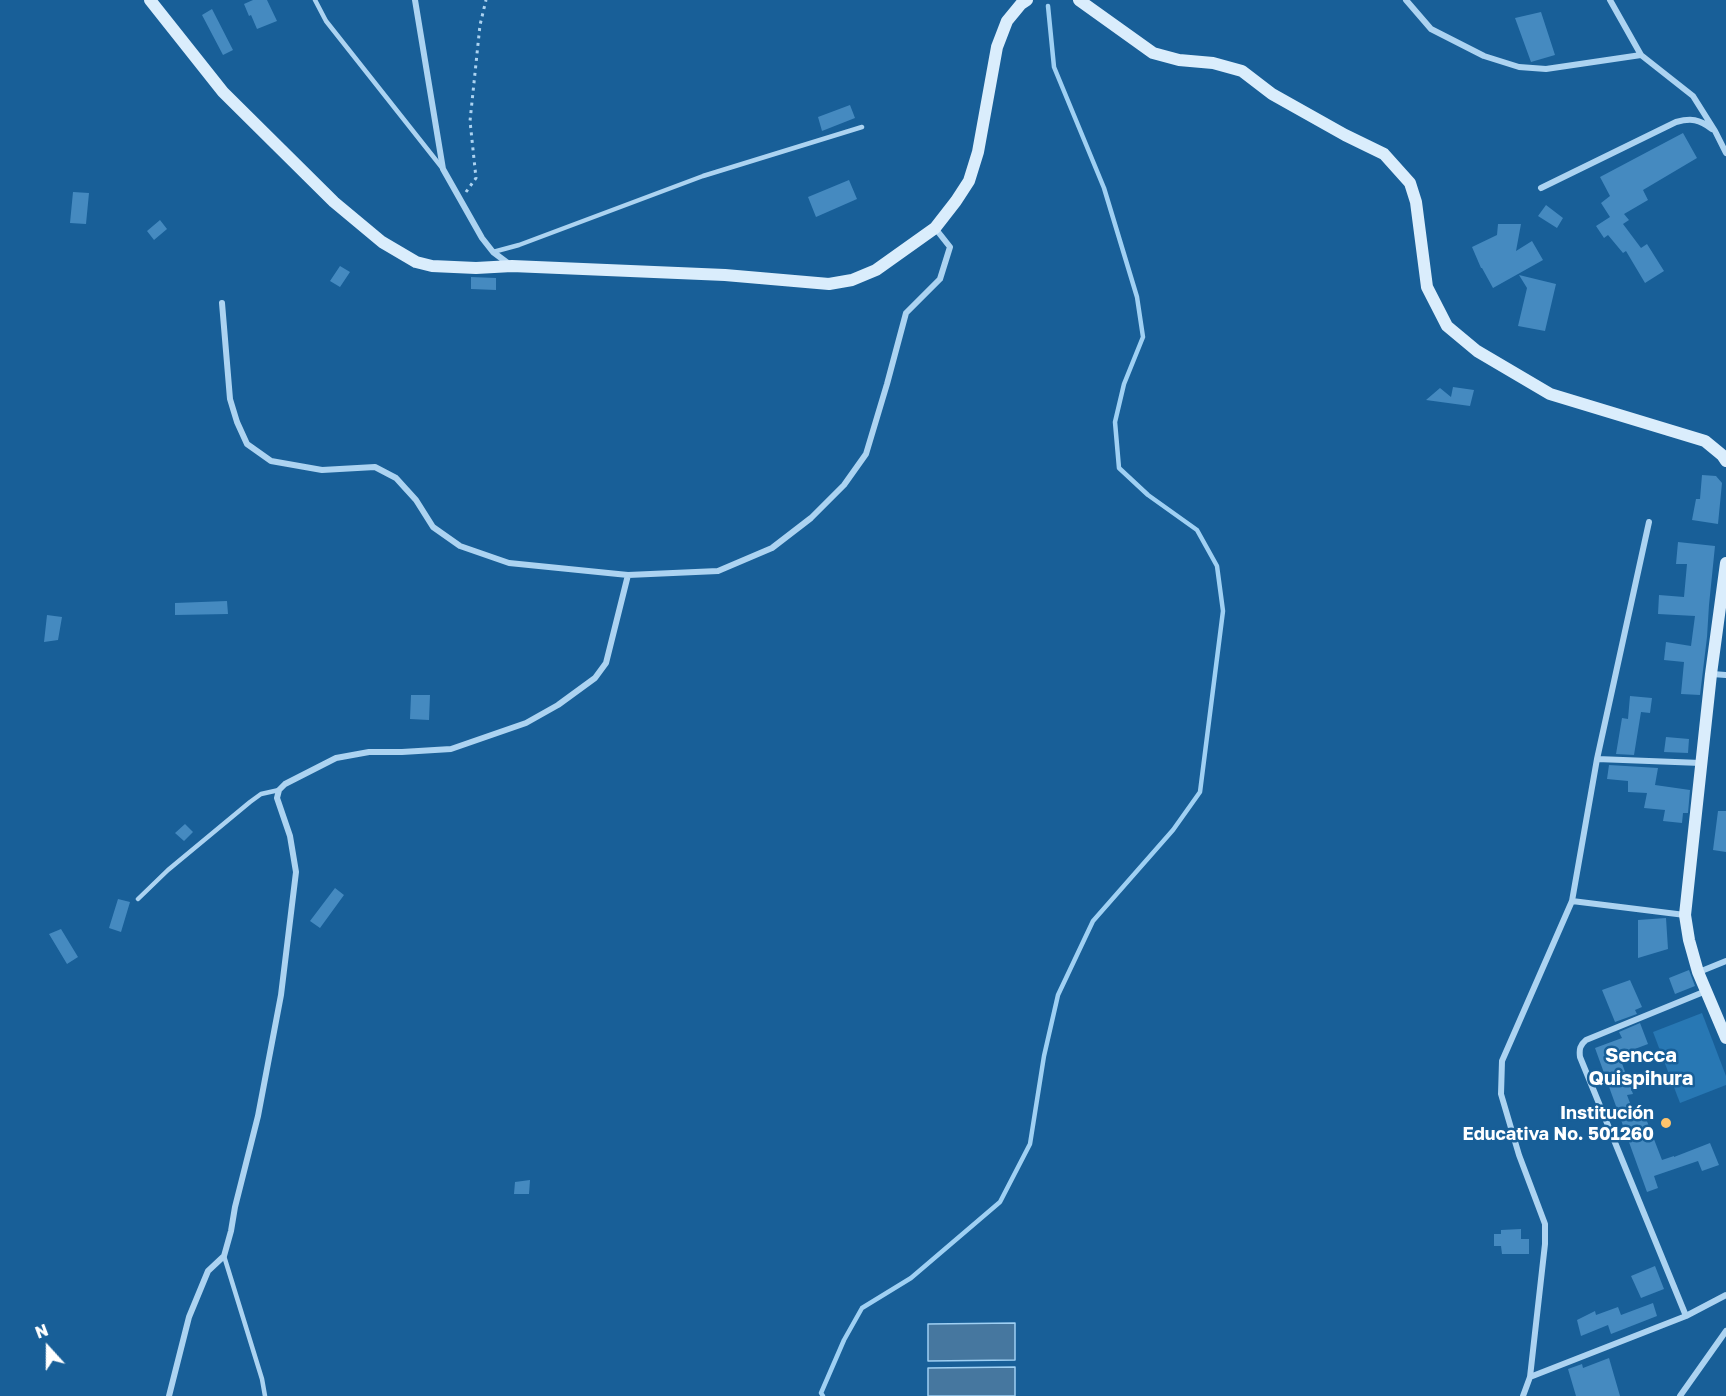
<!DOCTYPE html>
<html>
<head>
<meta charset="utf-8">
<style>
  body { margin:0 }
  #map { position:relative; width:1726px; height:1396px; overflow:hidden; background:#185f98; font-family:"Golos Text",sans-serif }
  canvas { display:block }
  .north { position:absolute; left:18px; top:1318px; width:60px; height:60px; -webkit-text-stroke:4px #185f98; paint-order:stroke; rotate:339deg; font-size:16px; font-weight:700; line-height:24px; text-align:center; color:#fff }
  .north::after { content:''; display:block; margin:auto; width:21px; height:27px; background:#fff; clip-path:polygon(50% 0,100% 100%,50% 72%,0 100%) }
</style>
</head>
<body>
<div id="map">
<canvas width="1726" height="1396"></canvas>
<div class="north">N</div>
</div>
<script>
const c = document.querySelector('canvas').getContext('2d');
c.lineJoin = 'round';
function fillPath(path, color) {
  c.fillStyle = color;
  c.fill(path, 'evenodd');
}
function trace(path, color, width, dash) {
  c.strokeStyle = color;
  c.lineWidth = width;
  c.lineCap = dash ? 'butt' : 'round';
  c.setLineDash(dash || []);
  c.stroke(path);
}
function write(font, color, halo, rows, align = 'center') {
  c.font = font + ' "Golos Text",sans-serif';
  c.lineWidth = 5;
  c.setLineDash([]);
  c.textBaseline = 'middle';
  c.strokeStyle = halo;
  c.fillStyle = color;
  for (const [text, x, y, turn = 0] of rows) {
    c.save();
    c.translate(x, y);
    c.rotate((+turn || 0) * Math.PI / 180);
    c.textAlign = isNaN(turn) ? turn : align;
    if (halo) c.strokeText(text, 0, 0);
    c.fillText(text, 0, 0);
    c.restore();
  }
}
fillPath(new Path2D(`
  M 1702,1013 L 1726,1076 L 1726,1085 L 1680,1103 L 1653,1032 Z`), '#2878b4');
const water = new Path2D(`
  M 1015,1323 L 1015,1360 L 928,1361 L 928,1324 Z
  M 1015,1367 L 1015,1396 L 928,1396 L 928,1368 Z`);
fillPath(water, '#46779f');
trace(water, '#9fd0f3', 1.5);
trace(new Path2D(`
  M 823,1396 L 821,1393 L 844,1340 L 862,1308 L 911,1278 L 1000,1202 L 1030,1144 L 1044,1056 L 1058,995 L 1093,921 L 1173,830 L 1200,792 L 1223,611 L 1217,566 L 1197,530 L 1148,495 L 1119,468 L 1115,422 L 1124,384 L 1143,337 L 1137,297 L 1104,188 L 1054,67 L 1048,6`), '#9fd0f3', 4.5);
fillPath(new Path2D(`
  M 253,0 L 267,0 L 277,21 L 257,29 L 251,15 L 249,16 L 244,4 Z
  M 212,9 L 233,50 L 223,55 L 202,15 Z
  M 1541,12 L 1555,55 L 1531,62 L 1515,18 Z
  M 850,105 L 855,118 L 822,131 L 818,117 Z
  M 1683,133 L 1697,158 L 1643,190 L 1648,200 L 1624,214 L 1629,220 L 1623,224 L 1641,248 L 1647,244 L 1664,271 L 1645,283 L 1626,251 L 1623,253 L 1608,235 L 1604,238 L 1596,226 L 1610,217 L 1601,203 L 1610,196 L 1600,177 Z
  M 849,180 L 857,199 L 816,217 L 808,197 Z
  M 73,192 L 89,193 L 86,224 L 70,223 Z
  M 1546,205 L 1563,218 L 1557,228 L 1538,216 Z
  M 160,220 L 167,229 L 154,240 L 147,231 Z
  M 1498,224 L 1521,224 L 1516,251 L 1532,241 L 1543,260 L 1493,288 L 1482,268 L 1481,268 L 1472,247 L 1497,235 Z
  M 340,266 L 350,272 L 340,287 L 330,281 Z
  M 1519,275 L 1556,284 L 1545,331 L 1518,326 L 1527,288 Z
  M 471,277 L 496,278 L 496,290 L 471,289 Z
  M 1453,387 L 1474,390 L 1470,406 L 1426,400 L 1440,388 L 1451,397 Z
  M 1702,475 L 1716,476 L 1722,483 L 1718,524 L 1692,520 L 1696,499 L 1700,499 Z
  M 1678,542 L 1715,546 L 1709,605 L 1707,637 L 1700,695 L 1681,694 L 1684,662 L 1664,660 L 1666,642 L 1691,646 L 1695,616 L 1658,614 L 1659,595 L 1684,597 L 1687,564 L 1676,564 Z
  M 227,601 L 228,614 L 175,615 L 175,603 Z
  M 47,615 L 62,617 L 58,640 L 44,642 Z
  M 411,695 L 430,695 L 429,720 L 410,719 Z
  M 1630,696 L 1652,698 L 1650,713 L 1641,712 L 1634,755 L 1616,754 L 1622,718 L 1628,719 Z
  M 1666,737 L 1689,739 L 1688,753 L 1664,752 Z
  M 1609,765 L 1658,768 L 1655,785 L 1690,790 L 1688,813 L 1683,813 L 1682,823 L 1663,821 L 1665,810 L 1644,808 L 1647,793 L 1628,792 L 1628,781 L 1607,779 Z
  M 1718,811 L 1726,811 L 1726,852 L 1713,850 Z
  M 185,824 L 193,832 L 184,841 L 175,833 Z
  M 335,888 L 344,895 L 320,928 L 310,921 Z
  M 118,899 L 130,902 L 121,932 L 109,928 Z
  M 1666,918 L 1668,949 L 1638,958 L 1638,920 Z
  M 61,929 L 78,957 L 67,964 L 49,934 Z
  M 1689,970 L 1695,986 L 1675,994 L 1669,978 Z
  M 1630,980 L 1642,1007 L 1635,1010 L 1637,1014 L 1615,1022 L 1602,990 Z
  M 1640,1023 L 1648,1044 L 1619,1055 L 1633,1094 L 1627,1095 L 1636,1119 L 1645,1116 L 1662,1160 L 1674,1156 L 1674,1157 L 1710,1143 L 1719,1165 L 1702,1171 L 1698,1161 L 1654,1176 L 1658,1188 L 1647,1192 L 1595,1048 L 1622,1038 L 1619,1032 Z
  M 530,1180 L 529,1194 L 514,1194 L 515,1182 Z
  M 1521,1229 L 1521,1239 L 1529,1239 L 1529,1254 L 1502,1254 L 1501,1246 L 1494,1246 L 1494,1234 L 1501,1234 L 1501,1230 Z
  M 1655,1266 L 1664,1289 L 1641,1298 L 1631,1276 Z
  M 1653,1303 L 1657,1316 L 1611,1334 L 1608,1325 L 1581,1336 L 1577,1320 L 1595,1311 L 1596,1315 L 1618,1307 L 1621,1315 Z
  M 1609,1358 L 1620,1396 L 1576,1396 L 1568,1369 L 1582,1364 L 1583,1368 Z`), '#458ac0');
trace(new Path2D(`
  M 466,192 L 476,178 L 470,121 L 480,25 L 486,0`), '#acd3f1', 3, [3, 4.5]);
trace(new Path2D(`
  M 315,0 L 326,21 L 443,169
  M 493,252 L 519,245 L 703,176 L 862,127
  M 138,899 L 168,870 L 250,802 L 261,794 L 279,790
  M 224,1256 L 262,1379 L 265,1396`), '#acd3f1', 4.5);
trace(new Path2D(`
  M 415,0 L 443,169 L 482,238 L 493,252 L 509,264
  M 1406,0 L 1431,29 L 1484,56 L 1519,67 L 1546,69 L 1641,55
  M 1610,0 L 1641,55 L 1693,96 L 1715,131 L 1726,153
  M 1541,188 L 1676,122 C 1691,118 1699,119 1712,129
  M 222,303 L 230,399 L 237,422 L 247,444 L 271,461 L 322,470 L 375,467 L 396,478 L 416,500 L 433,527 L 460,546 L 509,563 L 628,575
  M 1712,674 L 1726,675
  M 1597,759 L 1701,763
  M 1572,901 L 1685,915
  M 1699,972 L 1726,961
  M 1686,1316 L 1580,1057 C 1579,1049 1580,1045 1586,1040 L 1706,991
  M 1530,1377 L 1686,1316 L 1726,1295
  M 169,1396 L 189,1317 L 208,1271 L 224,1256 L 231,1231 L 235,1207 L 258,1116 L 281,995 L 296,872 L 290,836 L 277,798 L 279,790 L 285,784 L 336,758 L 369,752 L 402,752 L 451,749 L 526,723 L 558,705 L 595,678 L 606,663 L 628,575 L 718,571 L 772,548 L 811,518 L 844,485 L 866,454 L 887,384 L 906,313 L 940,279 L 950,247 L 935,228
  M 1523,1396 L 1530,1377 L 1545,1244 L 1545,1224 L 1519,1155 L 1501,1094 L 1502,1061 L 1572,901 L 1597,759 L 1649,522
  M 1680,1396 L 1726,1331`), '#acd3f1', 6);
trace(new Path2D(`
  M 150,0 L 223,92 L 334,202 L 382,242 L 416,262 L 432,266 L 476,268 L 512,266 L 725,275 L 829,284 L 852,280 L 876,270 L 935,228 L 956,201 L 969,181 L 978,152 L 997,47 L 1007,21 L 1021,4 L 1027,0
  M 1079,0 L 1153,53 L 1179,60 L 1213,63 L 1242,71 L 1272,94 L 1345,135 L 1384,154 L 1410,183 L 1416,202 L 1427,287 L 1447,326 L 1477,351 L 1550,394 L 1705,441 L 1722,455 L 1726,461
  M 1726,563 L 1711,674 L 1685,915 L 1689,940 L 1698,972 L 1726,1038`), '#daedfc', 12);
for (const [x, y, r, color] of [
  [1666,1123,6,"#ffc46c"]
]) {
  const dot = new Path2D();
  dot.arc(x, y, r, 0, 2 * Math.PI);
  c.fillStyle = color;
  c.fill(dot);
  trace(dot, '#185f98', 2);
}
write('bold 18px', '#fff', '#185f98', [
  ["Institución",1654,1113],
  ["Educativa No. 501260",1654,1134]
], 'right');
write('bold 20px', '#fff', '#185f98', [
  ["Sencca",1641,1056],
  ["Quispihura",1641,1079]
]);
</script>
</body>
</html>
